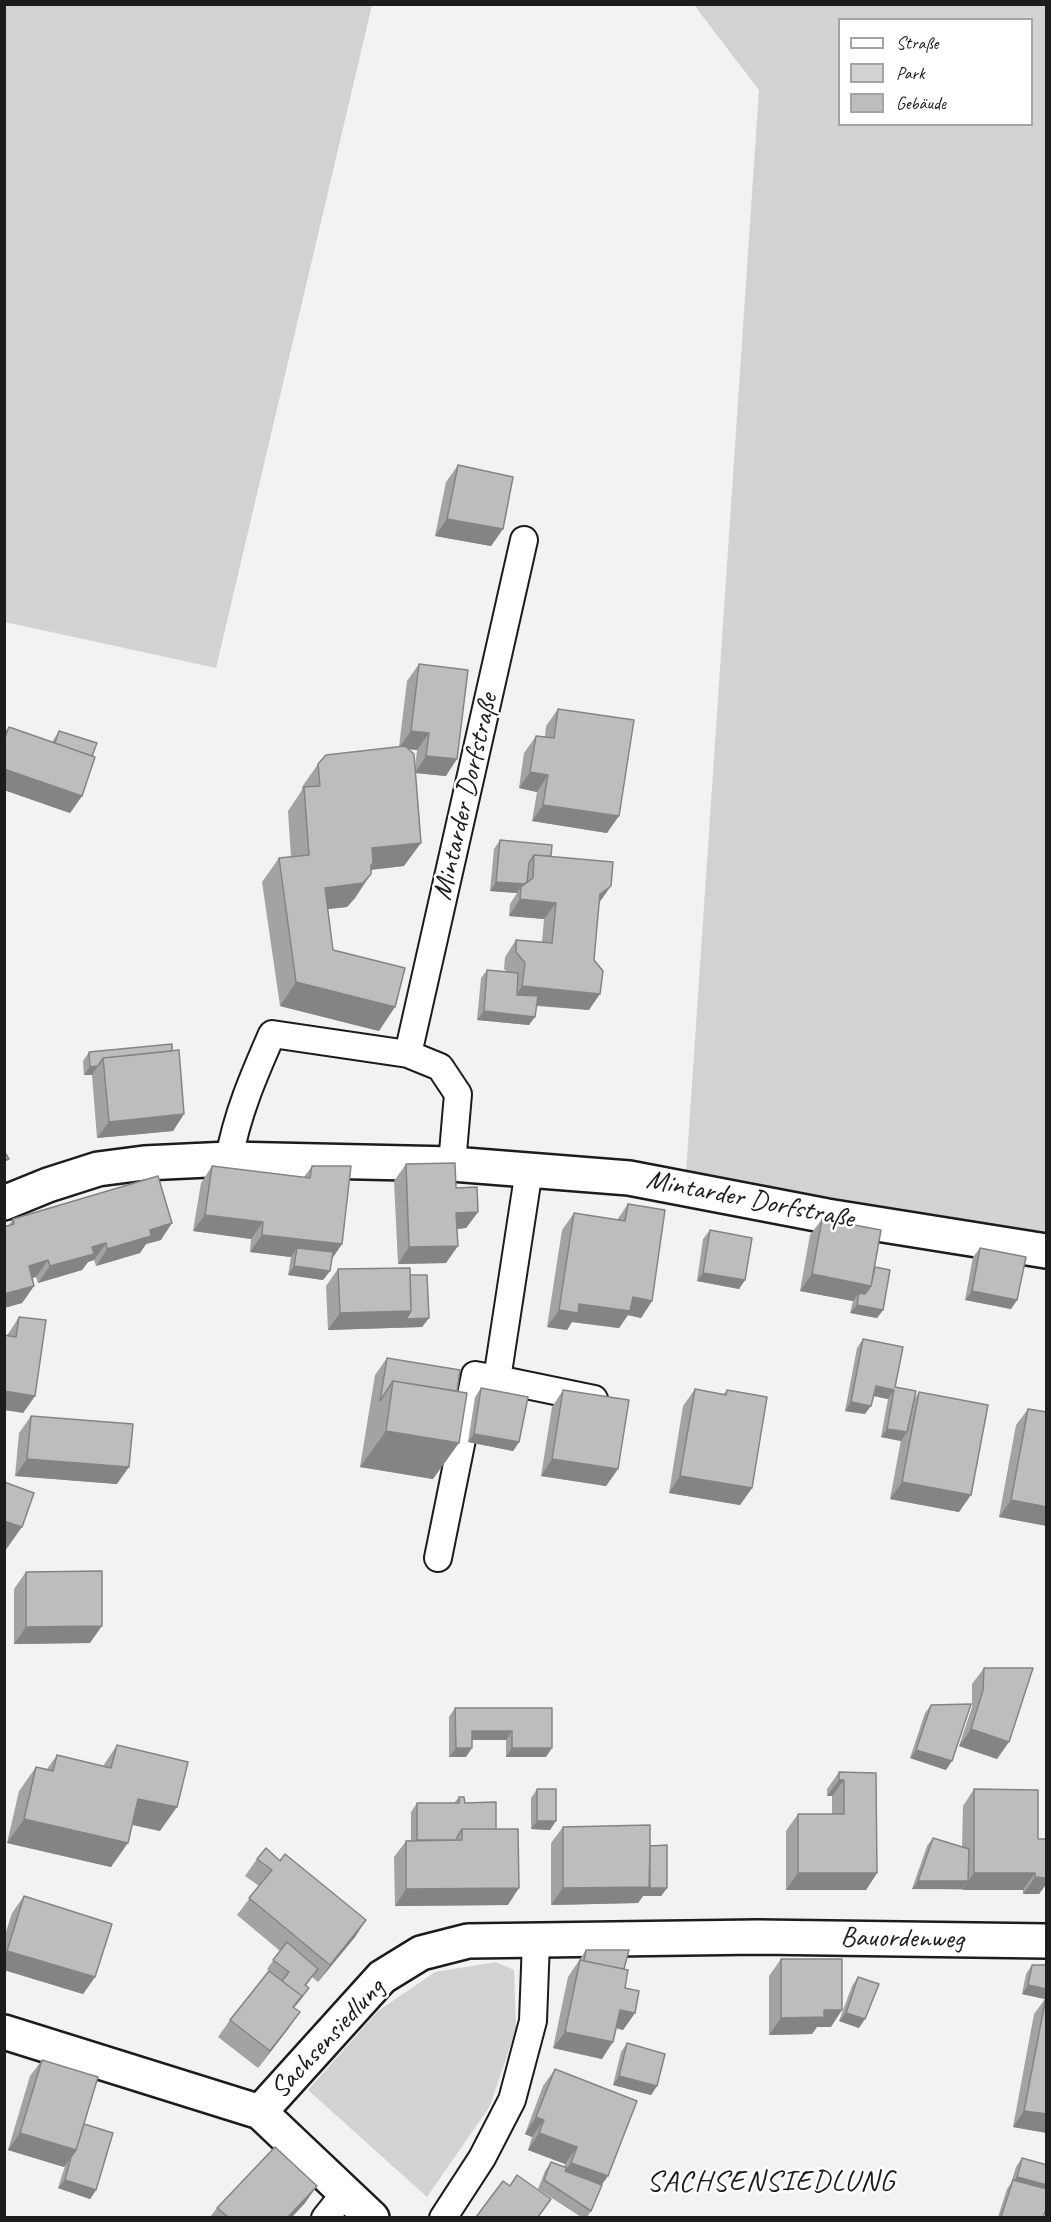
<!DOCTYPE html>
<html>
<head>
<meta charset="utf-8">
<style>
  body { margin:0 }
  #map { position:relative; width:1051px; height:2222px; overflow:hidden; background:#f2f2f2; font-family:Caveat,sans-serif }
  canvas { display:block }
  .frame { position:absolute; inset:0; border:6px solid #1c1c1c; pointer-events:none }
  .legend { position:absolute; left:838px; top:18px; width:195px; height:108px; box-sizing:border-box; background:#fff; border:2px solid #a4a4a4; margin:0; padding:8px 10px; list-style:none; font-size:18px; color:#1c1c1c }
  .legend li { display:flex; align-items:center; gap:12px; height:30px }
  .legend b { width:30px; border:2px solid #a4a4a4 }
</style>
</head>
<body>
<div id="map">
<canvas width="1051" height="2222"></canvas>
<div class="frame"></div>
<ul class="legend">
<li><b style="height:8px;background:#fff"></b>Straße</li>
<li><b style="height:16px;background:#d2d2d2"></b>Park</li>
<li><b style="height:16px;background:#bdbdbd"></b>Gebäude</li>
</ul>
</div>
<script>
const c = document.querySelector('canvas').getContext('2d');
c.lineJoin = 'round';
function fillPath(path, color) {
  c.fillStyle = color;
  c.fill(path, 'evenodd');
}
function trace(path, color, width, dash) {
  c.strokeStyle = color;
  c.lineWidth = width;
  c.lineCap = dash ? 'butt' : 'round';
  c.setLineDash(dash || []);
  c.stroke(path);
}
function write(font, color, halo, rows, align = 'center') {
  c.font = font + ' Caveat,sans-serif';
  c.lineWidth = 5;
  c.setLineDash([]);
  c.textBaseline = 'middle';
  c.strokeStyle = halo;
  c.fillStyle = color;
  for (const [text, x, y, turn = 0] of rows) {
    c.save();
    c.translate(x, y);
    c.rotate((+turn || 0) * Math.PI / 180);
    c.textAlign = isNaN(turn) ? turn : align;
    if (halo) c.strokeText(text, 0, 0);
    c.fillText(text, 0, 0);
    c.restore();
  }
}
fillPath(new Path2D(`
  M 5,4 L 372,5 L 216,668 L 5,622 Z
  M 694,5 L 1046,5 L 1046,1237 L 851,1211 L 686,1173 L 759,90 ZM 840,20 L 1032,20 L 1032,124 L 840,124 Z
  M 496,1962 L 514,1970 L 516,2029 L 490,2106 L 427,2197 L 308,2090 L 378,2011 L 435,1972 Z`), '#d2d2d2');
const lane = new Path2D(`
  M 408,1054 L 524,540
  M 229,1159 C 237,1114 254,1075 272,1034 L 408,1054 L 440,1067 L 458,1094 L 452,1164
  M 497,1379 L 594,1399
  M 438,1558 L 475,1375 L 497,1379 L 529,1170
  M 325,2218 L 345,2193
  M 443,2218 L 482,2158 L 512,2100 L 533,2021 L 536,1941`);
const street = new Path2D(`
  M 4,1203 L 48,1185 L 98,1169 L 144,1163 L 229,1159 L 452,1164 L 629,1178 L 827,1216 L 1046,1251
  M 4,2032 L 260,2112 L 372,2218
  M 260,2112 L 382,1977 L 421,1953 L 468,1941 L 758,1937 L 1046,1941`);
trace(lane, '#1c1c1c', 30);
trace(street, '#1c1c1c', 38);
trace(lane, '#fff', 26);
trace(street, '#fff', 33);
fillPath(new Path2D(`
  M 458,465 L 503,529 L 491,546 L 435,536 L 446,482 Z
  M 419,664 L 446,776 L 415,773 L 404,866 L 371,870 L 355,898 L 347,907 L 328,909 L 333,950 L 379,1031 L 280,1006 L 262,882 L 279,858 L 291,857 L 288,811 L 302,790 L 302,787 L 318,764 L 399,747 L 407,681 ZM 408,749 L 417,750 L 415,769 Z
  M 558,709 L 607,833 L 532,821 L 537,792 L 519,788 L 524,753 L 536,736 L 545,737 L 546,726 Z
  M 9,727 L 52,742 L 59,731 L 92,756 L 82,796 L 70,813 L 4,790 L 4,733 Z
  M 500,840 L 551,856 L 599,903 L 589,1010 L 536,1006 L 529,1025 L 477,1020 L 481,978 L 487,970 L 506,971 L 504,969 L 505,957 L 516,940 L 542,942 L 544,919 L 509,916 L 510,904 L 517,893 L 490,891 L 494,849 Z
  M 172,1051 L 184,1114 L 173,1131 L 97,1138 L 92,1075 L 84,1075 L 83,1061 L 89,1052 Z
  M 406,1164 L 456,1188 L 478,1212 L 466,1228 L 457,1229 L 446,1263 L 398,1264 L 394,1181 Z
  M 212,1166 L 304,1177 L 312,1166 L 342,1244 L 332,1259 L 330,1271 L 323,1280 L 288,1275 L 291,1257 L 250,1252 L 251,1239 L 193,1231 L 201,1183 Z
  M 628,1204 L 652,1301 L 641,1318 L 628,1315 L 619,1328 L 572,1322 L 567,1330 L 547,1327 L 562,1230 L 574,1213 L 617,1220 Z
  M 13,1219 L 161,1240 L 146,1244 L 140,1253 L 96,1266 L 94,1260 L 88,1262 L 82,1270 L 38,1283 L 36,1277 L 32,1278 L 34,1286 L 22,1303 L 4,1308 L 4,1227 L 8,1226 Z
  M 822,1219 L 875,1267 L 883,1310 L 877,1318 L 850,1313 L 853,1301 L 800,1291 L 810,1235 Z
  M 710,1230 L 745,1280 L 739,1289 L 697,1281 L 703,1239 Z
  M 980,1248 L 1017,1300 L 1011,1309 L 965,1300 L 973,1257 Z
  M 338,1269 L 410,1275 L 429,1318 L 422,1327 L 328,1330 L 326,1286 Z
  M 19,1317 L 35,1396 L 23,1413 L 7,1336 L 8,1334 Z
  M 863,1339 L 895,1387 L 915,1398 L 919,1392 L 959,1512 L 890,1499 L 901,1440 L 901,1441 L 881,1437 L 888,1399 L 873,1396 L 865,1414 L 845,1411 L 857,1348 Z
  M 387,1358 L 433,1479 L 360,1467 L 375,1375 Z
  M 481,1388 L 519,1442 L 513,1451 L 468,1442 L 475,1397 Z
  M 695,1389 L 724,1394 L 727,1390 L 752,1488 L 740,1505 L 669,1493 L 683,1406 Z
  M 563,1390 L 618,1469 L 606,1486 L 541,1476 L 552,1407 Z
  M 1028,1409 L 1047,1412 L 1047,1526 L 999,1517 L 1016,1425 Z
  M 31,1416 L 117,1484 L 15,1476 L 19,1433 Z
  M 26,1572 L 90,1643 L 14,1644 L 14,1589 Z
  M 984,1668 L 997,1759 L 959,1746 L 972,1707 L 972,1684 Z
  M 931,1705 L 946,1770 L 910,1758 L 925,1713 Z
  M 455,1708 L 552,1708 L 546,1757 L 506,1757 L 506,1740 L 472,1740 L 466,1757 L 449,1757 L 449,1717 Z
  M 117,1745 L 160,1831 L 132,1825 L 111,1867 L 7,1843 L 19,1791 L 36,1767 L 47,1769 L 57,1755 L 103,1766 Z
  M 839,1772 L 876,1773 L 877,1873 L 866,1890 L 786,1890 L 786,1831 L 798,1814 L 832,1814 L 832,1796 L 827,1796 L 827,1789 Z
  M 537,1789 L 550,1830 L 531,1829 L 531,1798 Z
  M 974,1789 L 1038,1839 L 1047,1839 L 1047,1883 L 1039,1894 L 1023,1894 L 1023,1890 L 912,1889 L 927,1846 L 933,1838 L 962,1847 L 963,1806 Z
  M 459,1797 L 465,1803 L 496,1829 L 508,1905 L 395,1906 L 394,1857 L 406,1841 L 411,1840 L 411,1812 L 417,1803 L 454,1803 Z
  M 563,1827 L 650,1846 L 667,1888 L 661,1896 L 643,1896 L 638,1903 L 551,1905 L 551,1843 Z
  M 257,1859 L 280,1861 L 366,1920 L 355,1937 L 318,1982 L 312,1977 L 306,1986 L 303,1997 L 294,2008 L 288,2029 L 258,2068 L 218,2037 L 230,2020 L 269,1971 L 267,1969 L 280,1951 L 237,1915 L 259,1886 L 245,1876 Z
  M 24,1896 L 95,1977 L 83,1994 L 4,1970 L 4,1938 L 12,1913 Z
  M 586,1950 L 624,1969 L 625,1988 L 635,2013 L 623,2030 L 616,2028 L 602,2059 L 553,2048 L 568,1977 Z
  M 781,1959 L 831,2027 L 817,2027 L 812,2034 L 769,2035 L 769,1976 Z
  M 1032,1965 L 1047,1965 L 1047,2133 L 1013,2127 L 1034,2014 L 1045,1999 L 1022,1994 L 1026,1974 Z
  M 858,1977 L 859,2028 L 839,2021 L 852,1986 Z
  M 627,2043 L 657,2086 L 651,2095 L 613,2085 L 621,2052 Z
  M 42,2060 L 84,2124 L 96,2190 L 90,2199 L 58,2188 L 65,2166 L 64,2167 L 8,2150 L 30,2076 Z
  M 555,2069 L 602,2185 L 591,2211 L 587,2217 L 581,2217 L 538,2189 L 545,2171 L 551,2162 L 564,2167 L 565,2164 L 528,2150 L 532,2137 L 525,2134 L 543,2086 Z
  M 1022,2158 L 1043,2217 L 998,2217 L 1007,2189 L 1011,2183 L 1016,2167 Z
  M 305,2203 L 292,2217 L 210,2217 L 217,2208 Z`), '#a3a3a3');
fillPath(new Path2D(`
  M 447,519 L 503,529 L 491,546 L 435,536 Z
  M 411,731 L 429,733 L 417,750 L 399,748 Z
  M 426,756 L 457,759 L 446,776 L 415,773 Z
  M 4,769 L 82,796 L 70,813 L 4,790 Z
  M 530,772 L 548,775 L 537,792 L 519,788 Z
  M 543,805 L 619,816 L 607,833 L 532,821 Z
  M 421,843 L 404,866 L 368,870 L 371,874 L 355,898 L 347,907 L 308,911 L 325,888 L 372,848 Z
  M 496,882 L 527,885 L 521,887 L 517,893 L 490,891 Z
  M 611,886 L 599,903 L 600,894 Z
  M 520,899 L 556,903 L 544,919 L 509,916 Z
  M 296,982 L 395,1007 L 379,1031 L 280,1006 Z
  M 522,986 L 600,994 L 589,1010 L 511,1003 Z
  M 484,1011 L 535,1017 L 529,1025 L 477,1020 Z
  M 98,1066 L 92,1075 L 84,1075 L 90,1067 Z
  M 184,1114 L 173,1131 L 97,1138 L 109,1122 Z
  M 478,1212 L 466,1228 L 445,1230 L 456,1213 Z
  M 205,1215 L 263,1222 L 251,1239 L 193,1231 Z
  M 172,1223 L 161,1240 L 146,1244 L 140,1253 L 96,1266 L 107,1249 L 150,1230 Z
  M 262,1235 L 342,1244 L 330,1261 L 297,1248 L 291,1257 L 250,1252 Z
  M 106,1243 L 94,1260 L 88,1262 L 82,1270 L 38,1283 L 50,1266 L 92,1247 Z
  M 458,1246 L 446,1263 L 398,1264 L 409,1247 Z
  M 48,1260 L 36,1277 L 18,1282 L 29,1266 Z
  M 294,1266 L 330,1271 L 323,1280 L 288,1275 Z
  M 703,1273 L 745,1280 L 739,1289 L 697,1281 Z
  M 812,1274 L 871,1286 L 859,1303 L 859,1293 L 853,1301 L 800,1291 Z
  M 34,1286 L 22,1303 L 4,1308 L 4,1294 Z
  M 972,1291 L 1017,1300 L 1011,1309 L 965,1300 Z
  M 633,1297 L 652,1301 L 641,1318 L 628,1315 L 619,1328 L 572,1322 L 567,1330 L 547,1327 L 559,1310 L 579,1304 Z
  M 857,1305 L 883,1310 L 877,1318 L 850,1313 Z
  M 411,1311 L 429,1318 L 422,1327 L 328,1330 L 340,1313 Z
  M 876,1386 L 894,1390 L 888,1399 L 869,1395 Z
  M 4,1391 L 35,1396 L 23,1413 L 4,1410 Z
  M 851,1402 L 871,1406 L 865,1414 L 845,1411 Z
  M 887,1429 L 907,1432 L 901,1441 L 881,1437 Z
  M 386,1431 L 459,1443 L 433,1479 L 360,1467 Z
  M 474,1434 L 519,1442 L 513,1451 L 468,1442 Z
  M 27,1459 L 129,1467 L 117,1484 L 15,1476 Z
  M 552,1459 L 618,1469 L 606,1486 L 541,1476 Z
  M 680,1476 L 752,1488 L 740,1505 L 669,1493 Z
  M 902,1482 L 971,1495 L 959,1512 L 890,1499 Z
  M 1011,1500 L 1047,1507 L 1047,1526 L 999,1517 Z
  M 4,1521 L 22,1527 L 5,1551 L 4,1551 Z
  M 102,1626 L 90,1643 L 14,1644 L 26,1627 Z
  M 971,1729 L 1009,1742 L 997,1759 L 959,1746 Z
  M 472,1731 L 512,1731 L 506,1740 L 466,1740 Z
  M 456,1748 L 472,1748 L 466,1757 L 449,1757 Z
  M 512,1748 L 552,1748 L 546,1757 L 506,1757 Z
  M 916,1750 L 952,1761 L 946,1770 L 910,1758 Z
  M 839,1780 L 844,1780 L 832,1796 L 827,1796 Z
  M 138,1799 L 177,1807 L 160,1831 L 121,1822 Z
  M 24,1819 L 128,1843 L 111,1867 L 7,1843 Z
  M 537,1821 L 556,1821 L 550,1830 L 531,1829 Z
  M 798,1873 L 877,1873 L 866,1890 L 786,1890 Z
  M 974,1873 L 1035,1873 L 1023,1890 L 962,1890 Z
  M 1035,1877 L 1047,1878 L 1047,1883 L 1039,1894 L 1023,1894 Z
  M 918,1881 L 968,1881 L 962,1889 L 912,1889 Z
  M 650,1887 L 667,1888 L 661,1896 L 643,1896 L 638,1903 L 551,1905 L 563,1888 Z
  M 519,1888 L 508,1905 L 395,1906 L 406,1889 Z
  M 366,1920 L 355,1937 L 318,1982 L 330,1965 Z
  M 7,1951 L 95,1977 L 83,1994 L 4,1970 L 4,1954 Z
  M 1028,1985 L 1047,1989 L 1047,1999 L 1046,1997 L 1045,1999 L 1022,1994 Z
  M 620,2010 L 635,2013 L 623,2030 L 609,2026 Z
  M 824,2010 L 842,2010 L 831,2027 L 817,2027 L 812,2034 L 769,2035 L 781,2018 Z
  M 300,2012 L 288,2029 L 258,2068 L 270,2051 Z
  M 846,2013 L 865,2019 L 859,2028 L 839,2021 Z
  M 565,2032 L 613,2042 L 602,2059 L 553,2048 Z
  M 619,2076 L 657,2086 L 651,2095 L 613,2085 Z
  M 1024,2111 L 1047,2114 L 1047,2133 L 1013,2127 Z
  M 536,2117 L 544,2120 L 532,2137 L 525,2134 Z
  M 20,2133 L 76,2150 L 64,2167 L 8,2150 Z
  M 539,2133 L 577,2147 L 565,2164 L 528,2150 Z
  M 571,2163 L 608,2176 L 596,2193 L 559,2179 Z
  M 1017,2177 L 1047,2185 L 1047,2195 L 1012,2183 Z
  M 65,2180 L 96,2190 L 90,2199 L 58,2188 Z
  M 317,2186 L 305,2203 L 292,2217 L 288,2217 Z`), '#848484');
const building = new Path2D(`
  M 458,465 L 513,477 L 503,529 L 447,519 Z
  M 419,664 L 468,670 L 457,759 L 426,756 L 429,733 L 411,731 Z
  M 558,709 L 634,720 L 619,816 L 543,805 L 548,775 L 530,772 L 536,736 L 554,738 Z
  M 9,727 L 95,757 L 82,796 L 4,769 L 4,740 Z
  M 59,731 L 97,743 L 92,756 L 55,743 Z
  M 405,746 L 414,754 L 421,843 L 372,848 L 373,863 L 371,865 L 371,874 L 363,883 L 325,888 L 333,950 L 405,968 L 395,1007 L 296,982 L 279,858 L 309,855 L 304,787 L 320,786 L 318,764 L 326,755 Z
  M 500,840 L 552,845 L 551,856 L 534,855 L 529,863 L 527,882 L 524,884 L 496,882 Z
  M 534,855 L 613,862 L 611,886 L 600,894 L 597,926 L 594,960 L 603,971 L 600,994 L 522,986 L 525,963 L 516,952 L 516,940 L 552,943 L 556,903 L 520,899 L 521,887 L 533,878 Z
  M 487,970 L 518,973 L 517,995 L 538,996 L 535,1017 L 484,1011 Z
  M 172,1044 L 172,1051 L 103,1058 L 98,1066 L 90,1067 L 89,1052 Z
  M 179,1050 L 184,1114 L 109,1122 L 103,1058 Z
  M 4,1151 L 9,1159 L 4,1161 Z
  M 455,1163 L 456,1188 L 477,1187 L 478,1212 L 456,1213 L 458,1246 L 409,1247 L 406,1164 Z
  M 212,1166 L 310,1178 L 312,1166 L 351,1166 L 342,1244 L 262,1235 L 263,1222 L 205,1215 Z
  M 158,1176 L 172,1223 L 150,1230 L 151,1236 L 107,1249 L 106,1243 L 92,1247 L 94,1254 L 50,1266 L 48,1260 L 29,1266 L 34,1286 L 4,1294 L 4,1227 L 14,1224 L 13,1219 Z
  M 628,1204 L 665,1210 L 652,1301 L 633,1297 L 630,1311 L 579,1304 L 578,1313 L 559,1310 L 574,1213 L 625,1221 Z
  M 822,1219 L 881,1230 L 871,1286 L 812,1274 Z
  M 710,1230 L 752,1238 L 745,1280 L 703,1273 Z
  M 297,1248 L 333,1252 L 330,1271 L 294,1266 Z
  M 980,1248 L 1026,1257 L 1017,1300 L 972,1291 Z
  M 875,1267 L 890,1270 L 883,1310 L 857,1305 L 859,1293 L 865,1294 L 871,1286 Z
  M 410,1268 L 411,1311 L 340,1313 L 338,1269 Z
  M 410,1275 L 427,1275 L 429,1318 L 406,1319 L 411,1311 Z
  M 19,1317 L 46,1320 L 35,1396 L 4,1391 L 4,1335 L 16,1337 Z
  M 863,1339 L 903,1347 L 895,1387 L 916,1391 L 907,1432 L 887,1429 L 894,1390 L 876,1386 L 871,1406 L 851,1402 Z
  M 387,1358 L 460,1370 L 457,1391 L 393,1381 L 380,1401 Z
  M 393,1381 L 467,1393 L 459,1443 L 386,1431 Z
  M 481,1388 L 528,1397 L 519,1442 L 474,1434 Z
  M 695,1389 L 726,1395 L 727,1390 L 767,1397 L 752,1488 L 680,1476 Z
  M 563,1390 L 629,1400 L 618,1469 L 552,1459 Z
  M 919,1392 L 988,1405 L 971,1495 L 902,1482 Z
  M 1028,1409 L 1047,1412 L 1047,1507 L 1011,1500 Z
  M 31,1416 L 133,1424 L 129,1467 L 27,1459 Z
  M 4,1482 L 34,1493 L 22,1527 L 4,1521 Z
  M 102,1571 L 102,1626 L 26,1627 L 26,1572 Z
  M 984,1668 L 1033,1668 L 1009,1742 L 971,1729 L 983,1690 Z
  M 971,1704 L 952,1761 L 916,1750 L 931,1705 Z
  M 455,1708 L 552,1708 L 552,1748 L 512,1748 L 512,1731 L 472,1731 L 472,1748 L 456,1748 Z
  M 117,1745 L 188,1762 L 177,1807 L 138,1799 L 128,1843 L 24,1819 L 36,1767 L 53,1771 L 57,1755 L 111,1768 Z
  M 839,1772 L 876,1773 L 877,1873 L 798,1873 L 798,1814 L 844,1814 L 844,1780 L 839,1780 Z
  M 537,1789 L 556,1789 L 556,1821 L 537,1821 Z
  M 974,1789 L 1038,1790 L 1038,1839 L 1047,1839 L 1047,1878 L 1035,1877 L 1035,1873 L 974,1873 Z
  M 459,1797 L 464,1797 L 465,1803 L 496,1802 L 496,1829 L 462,1829 L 457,1837 L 457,1840 L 417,1840 L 417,1803 L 459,1803 Z
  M 650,1825 L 650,1887 L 563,1888 L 563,1827 Z
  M 462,1829 L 518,1829 L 519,1888 L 406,1889 L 406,1841 L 462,1840 Z
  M 933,1838 L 969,1849 L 968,1881 L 918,1881 Z
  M 667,1845 L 667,1888 L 649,1888 L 650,1846 Z
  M 266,1848 L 280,1861 L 285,1854 L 366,1920 L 330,1965 L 249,1898 L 272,1870 L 257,1859 Z
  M 24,1896 L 112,1924 L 95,1977 L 7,1951 Z
  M 287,1942 L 318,1969 L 305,1985 L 309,1988 L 296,2004 L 302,1996 L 282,1981 L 289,1972 L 273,1960 Z
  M 586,1950 L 629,1950 L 624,1969 L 584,1961 Z
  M 781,1959 L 842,1959 L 842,2010 L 824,2010 L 824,2017 L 781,2018 Z
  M 580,1960 L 628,1970 L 625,1988 L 639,1991 L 635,2013 L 620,2010 L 613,2042 L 565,2032 Z
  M 1032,1965 L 1047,1965 L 1047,1989 L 1028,1985 Z
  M 269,1971 L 302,1996 L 293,2007 L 300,2012 L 270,2051 L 230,2020 Z
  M 858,1977 L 879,1984 L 865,2019 L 846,2013 Z
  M 1046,1997 L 1047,1997 L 1047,2114 L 1024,2111 Z
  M 627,2043 L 665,2054 L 657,2086 L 619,2076 Z
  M 42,2060 L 98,2077 L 76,2150 L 20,2133 Z
  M 555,2069 L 637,2101 L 608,2176 L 571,2163 L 577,2147 L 539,2133 L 544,2120 L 536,2117 Z
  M 84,2124 L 113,2133 L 96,2190 L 65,2180 L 71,2157 L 76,2150 Z
  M 275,2147 L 317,2186 L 288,2217 L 228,2217 L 217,2208 Z
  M 1022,2158 L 1047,2165 L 1047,2185 L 1017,2177 Z
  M 551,2162 L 567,2168 L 565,2171 L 602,2185 L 591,2211 L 544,2180 Z
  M 517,2175 L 551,2199 L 538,2217 L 476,2217 L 503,2181 L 510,2186 Z
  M 1013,2180 L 1047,2189 L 1047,2207 L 1043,2217 L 1001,2217 Z`);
fillPath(building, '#bdbdbd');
trace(building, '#848484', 1.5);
write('28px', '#1c1c1c', '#fff', [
  ["Mintarder Dorfstraße",466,797,-77],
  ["Mintarder Dorfstraße",750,1200,11],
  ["Bauordenweg",902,1939,1],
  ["Sachsensiedlung",328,2039,-47]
]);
c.letterSpacing = '1.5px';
write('30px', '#1c1c1c', '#fff', [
  ["SACHSENSIEDLUNG",771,2182]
]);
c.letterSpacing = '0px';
</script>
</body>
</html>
